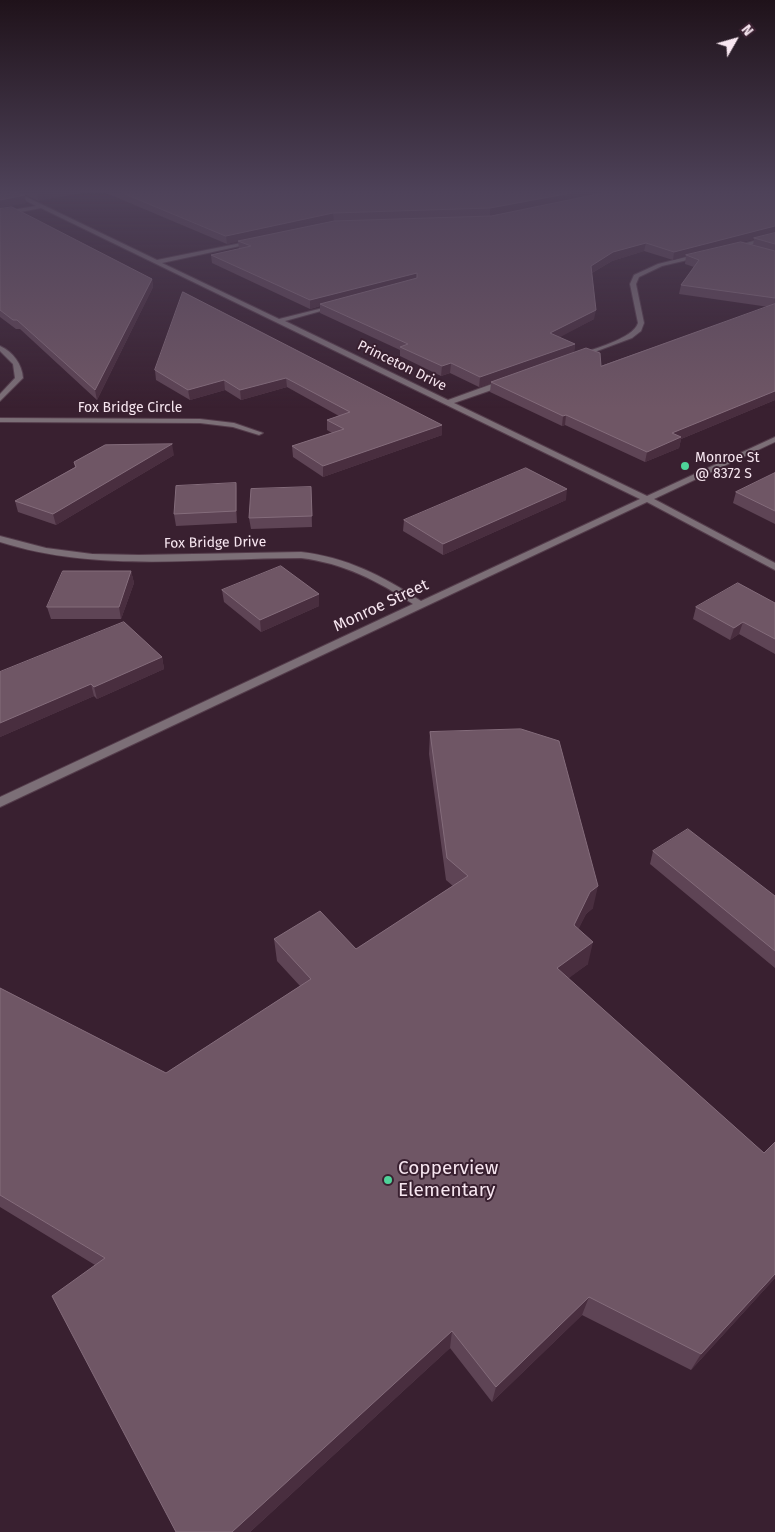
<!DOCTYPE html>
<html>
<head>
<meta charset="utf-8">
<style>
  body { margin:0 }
  #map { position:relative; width:775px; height:1532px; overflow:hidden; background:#392030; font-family:"Fira Sans",sans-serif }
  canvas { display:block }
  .north { position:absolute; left:710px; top:15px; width:50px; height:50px; -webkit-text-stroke:4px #392030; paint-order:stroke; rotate:52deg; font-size:14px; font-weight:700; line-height:20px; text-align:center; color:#f7e6f0 }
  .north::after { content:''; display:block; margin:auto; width:18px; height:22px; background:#f7e6f0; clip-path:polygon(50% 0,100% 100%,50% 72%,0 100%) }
</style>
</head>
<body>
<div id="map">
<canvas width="775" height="1532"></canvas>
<div class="north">N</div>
</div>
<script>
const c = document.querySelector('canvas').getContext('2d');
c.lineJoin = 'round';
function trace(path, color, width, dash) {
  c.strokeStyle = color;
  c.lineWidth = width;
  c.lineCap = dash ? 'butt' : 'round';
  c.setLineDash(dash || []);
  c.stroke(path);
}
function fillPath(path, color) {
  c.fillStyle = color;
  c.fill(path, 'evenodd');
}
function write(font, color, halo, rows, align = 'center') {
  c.font = font + ' "Fira Sans",sans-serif';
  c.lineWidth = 4;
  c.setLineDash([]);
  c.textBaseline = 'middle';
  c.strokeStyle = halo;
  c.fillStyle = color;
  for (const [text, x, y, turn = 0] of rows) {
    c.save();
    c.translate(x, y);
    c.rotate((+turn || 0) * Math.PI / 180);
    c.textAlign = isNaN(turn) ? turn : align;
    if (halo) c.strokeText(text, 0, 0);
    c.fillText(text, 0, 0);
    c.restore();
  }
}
const minor = new Path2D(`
  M 12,193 L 18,193 L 157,260 L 256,240 L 254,243 L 162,263 L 279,319 L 339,304 L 339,306 L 285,321 L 448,400 L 503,380 L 509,380 L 509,384 L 454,403 L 647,496 L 775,437 L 775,442 L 654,499 L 775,563 L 775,570 L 647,502 L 0,807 L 0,797 L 413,604 C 378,581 343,563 301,558 C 201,558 97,573 0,542 L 0,536 L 46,548 L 92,554 L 139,555 L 301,552 C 346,557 383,576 421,601 L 640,499 L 41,208 L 0,216 L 0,212 L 36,206 Z
  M 775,235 L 775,239 L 731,250 L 728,248 Z
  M 702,253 L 704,256 L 662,266 L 639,277 L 636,284 L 644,323 L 641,331 L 632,338 L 581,357 L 577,357 L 577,355 C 592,349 633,339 638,323 L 630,284 L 634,275 L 658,264 Z
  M 0,346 C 13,352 22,364 23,378 L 0,401 L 0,394 L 15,378 L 13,364 L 0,351 Z
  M 0,418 L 200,419 L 234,423 L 263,433 L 259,435 L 233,427 L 200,423 L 0,422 Z`);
trace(minor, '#543c4b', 2);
fillPath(minor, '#7c6f77');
fillPath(new Path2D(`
  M 0,193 L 26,203 L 3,207 L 3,209 L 152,279 L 153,287 L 97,400 L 20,329 L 16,329 L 0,317 Z
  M 22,193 L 81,193 L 38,201 Z
  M 106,193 L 775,193 L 775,400 L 681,439 L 679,448 L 645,462 L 565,425 L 562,426 L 490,392 L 491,383 L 479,387 L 450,373 L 441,376 L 400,356 L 400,350 L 320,313 L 320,306 L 310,309 L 212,263 L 211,255 L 239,249 L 238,241 L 227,244 ZM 754,239 L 753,245 L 742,242 ZM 644,251 L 673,260 L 686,256 L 685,264 L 694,267 L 681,285 L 679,294 L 769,307 L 601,366 L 574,352 L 575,344 L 559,337 L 594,319 L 592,273 L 612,261 Z
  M 183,292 L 442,435 L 323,477 L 293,457 L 292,446 L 332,433 L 327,430 L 327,420 L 339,416 L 287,387 L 241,400 L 225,390 L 190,400 L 156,380 L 155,370 Z
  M 174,455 L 56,525 L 18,512 L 15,501 L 75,467 L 74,462 Z
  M 775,473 L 775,524 L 733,503 L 736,492 Z
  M 236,483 L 237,494 L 237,523 L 176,526 L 174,514 Z
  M 311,487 L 312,527 L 251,529 L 249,518 Z
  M 566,500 L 443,555 L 403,531 L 404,520 Z
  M 131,571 L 134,583 L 121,619 L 51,619 L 47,607 Z
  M 222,590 L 319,606 L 261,632 L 224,602 Z
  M 775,603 L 775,654 L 739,634 L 730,640 L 693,619 L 696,607 Z
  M 162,657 L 164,669 L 97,699 L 94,696 L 0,737 L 0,672 Z
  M 430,732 L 593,908 L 586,914 L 578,929 L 588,964 L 568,978 L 764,1153 L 775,1142 L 775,1278 L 691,1370 L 582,1315 L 492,1402 L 450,1348 L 250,1532 L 176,1532 L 95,1265 L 0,1207 L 0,988 L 166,1073 L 300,986 L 277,961 L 274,939 L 356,949 L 453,886 L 446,880 L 429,754 Z
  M 653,851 L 775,896 L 775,968 L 650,864 Z`), '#5e4455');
fillPath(new Path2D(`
  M 37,193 L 81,193 L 38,201 Z
  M 571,193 L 609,193 L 490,216 L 490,208 Z
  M 25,195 L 26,203 L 3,207 L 3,210 L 0,210 L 0,200 Z
  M 333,213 L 334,221 L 227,244 L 226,236 Z
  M 775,226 L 775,234 L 754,238 L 754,239 L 688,256 L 686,255 L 686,256 L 673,260 L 674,252 Z
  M 646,243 L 644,251 L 612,261 L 590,274 L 591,266 L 613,252 Z
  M 417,273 L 417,282 L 320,304 L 320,306 L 310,309 L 310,300 Z
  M 152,279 L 153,287 L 97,400 L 95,390 Z
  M 596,310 L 594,319 L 549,343 L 550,333 Z
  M 575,344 L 574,353 L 491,382 L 491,383 L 479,387 L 480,377 Z
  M 451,363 L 450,373 L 441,376 L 442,366 Z
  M 286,378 L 287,387 L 241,400 L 240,390 Z
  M 224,380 L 225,390 L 190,400 L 188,390 Z
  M 775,391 L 775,400 L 681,439 L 679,448 L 645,462 L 647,452 L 672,433 Z
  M 566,415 L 565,425 L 562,426 L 563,416 Z
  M 442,425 L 442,435 L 323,477 L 323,466 Z
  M 172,444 L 174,455 L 56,525 L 53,514 Z
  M 236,483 L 237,494 L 237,523 L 236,511 Z
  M 567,489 L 566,500 L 443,555 L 443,544 Z
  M 131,571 L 134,583 L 121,619 L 119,607 Z
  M 319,594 L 319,606 L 261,632 L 260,620 Z
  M 743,622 L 739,634 L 730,640 L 734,628 Z
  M 162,657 L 164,669 L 97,699 L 94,687 Z
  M 91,684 L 94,696 L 0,737 L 0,723 Z
  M 598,886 L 593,908 L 586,914 L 570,947 L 574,925 L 590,892 Z
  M 593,942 L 588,964 L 553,990 L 557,968 Z
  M 775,1274 L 775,1278 L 691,1370 L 701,1354 Z
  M 589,1297 L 582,1315 L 492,1402 L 496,1387 Z
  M 452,1331 L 450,1348 L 250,1532 L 232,1532 Z`), '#492e3f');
const building = new Path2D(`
  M 0,193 L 20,193 L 25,195 L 0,200 Z
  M 123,193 L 571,193 L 490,208 L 333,213 L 226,236 Z
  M 603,193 L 775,193 L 775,226 L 674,252 L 646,243 L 613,252 L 591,266 L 596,310 L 550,333 L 575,344 L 480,377 L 451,363 L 442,366 L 400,347 L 408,344 L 320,304 L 417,278 L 417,273 L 310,300 L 211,255 L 251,246 L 238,241 L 334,221 L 491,216 Z
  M 12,207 L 152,279 L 95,390 L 17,320 L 13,320 L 0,310 L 0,209 Z
  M 775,233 L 775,244 L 754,238 Z
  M 741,242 L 775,251 L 775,298 L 681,285 L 699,260 L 686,255 Z
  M 183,292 L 442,425 L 323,466 L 292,446 L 344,429 L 327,420 L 350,412 L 286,378 L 240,390 L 224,380 L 188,390 L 155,370 Z
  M 775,304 L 775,391 L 672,433 L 681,437 L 647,452 L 566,415 L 563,416 L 491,382 L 586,348 L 600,353 L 601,366 Z
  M 172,444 L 53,514 L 15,501 L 76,467 L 74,462 L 105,445 Z
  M 526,468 L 567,489 L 443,544 L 404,520 Z
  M 775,473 L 775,511 L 736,492 Z
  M 236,483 L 236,511 L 174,514 L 176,486 Z
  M 311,487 L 312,516 L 249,518 L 251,489 Z
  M 281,566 L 319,594 L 260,620 L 222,590 Z
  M 63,571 L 131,571 L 119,607 L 47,607 Z
  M 738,583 L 775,603 L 775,639 L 743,622 L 734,628 L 696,607 Z
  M 124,622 L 162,657 L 94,687 L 91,684 L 0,723 L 0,672 Z
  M 521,729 L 559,741 L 598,886 L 590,892 L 574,925 L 593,942 L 557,968 L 764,1153 L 775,1142 L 775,1274 L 701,1354 L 589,1297 L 496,1387 L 452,1331 L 232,1532 L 176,1532 L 52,1296 L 105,1258 L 0,1195 L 0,988 L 166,1073 L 311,979 L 274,939 L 320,911 L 356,949 L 468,876 L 447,858 L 430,732 Z
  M 688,829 L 775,896 L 775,951 L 653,851 Z`);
fillPath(building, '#6f5665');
trace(building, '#846c7b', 1);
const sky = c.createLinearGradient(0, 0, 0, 408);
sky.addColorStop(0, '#1f121a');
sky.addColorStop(0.47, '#4e4259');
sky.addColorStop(1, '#4e425900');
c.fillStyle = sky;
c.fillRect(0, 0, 775, 408);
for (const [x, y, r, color] of [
  [685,466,5,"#4ed399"],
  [388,1180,5,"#4ed399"]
]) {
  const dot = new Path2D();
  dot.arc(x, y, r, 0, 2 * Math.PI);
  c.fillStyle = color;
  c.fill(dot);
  trace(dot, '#392030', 2);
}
write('14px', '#f7e6f0', '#392030', [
  ["Princeton Drive",402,366,26],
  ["Fox Bridge Circle",130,408],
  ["Fox Bridge Drive",215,543,-1]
]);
write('14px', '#f7e6f0', '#392030', [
  ["Monroe St",695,458],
  ["@ 8372 S",695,474]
], 'left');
write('16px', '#f7e6f0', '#392030', [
  ["Monroe Street",381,606,-25]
]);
write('19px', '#f7e6f0', '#392030', [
  ["Copperview",398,1169],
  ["Elementary",398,1191]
], 'left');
</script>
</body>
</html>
